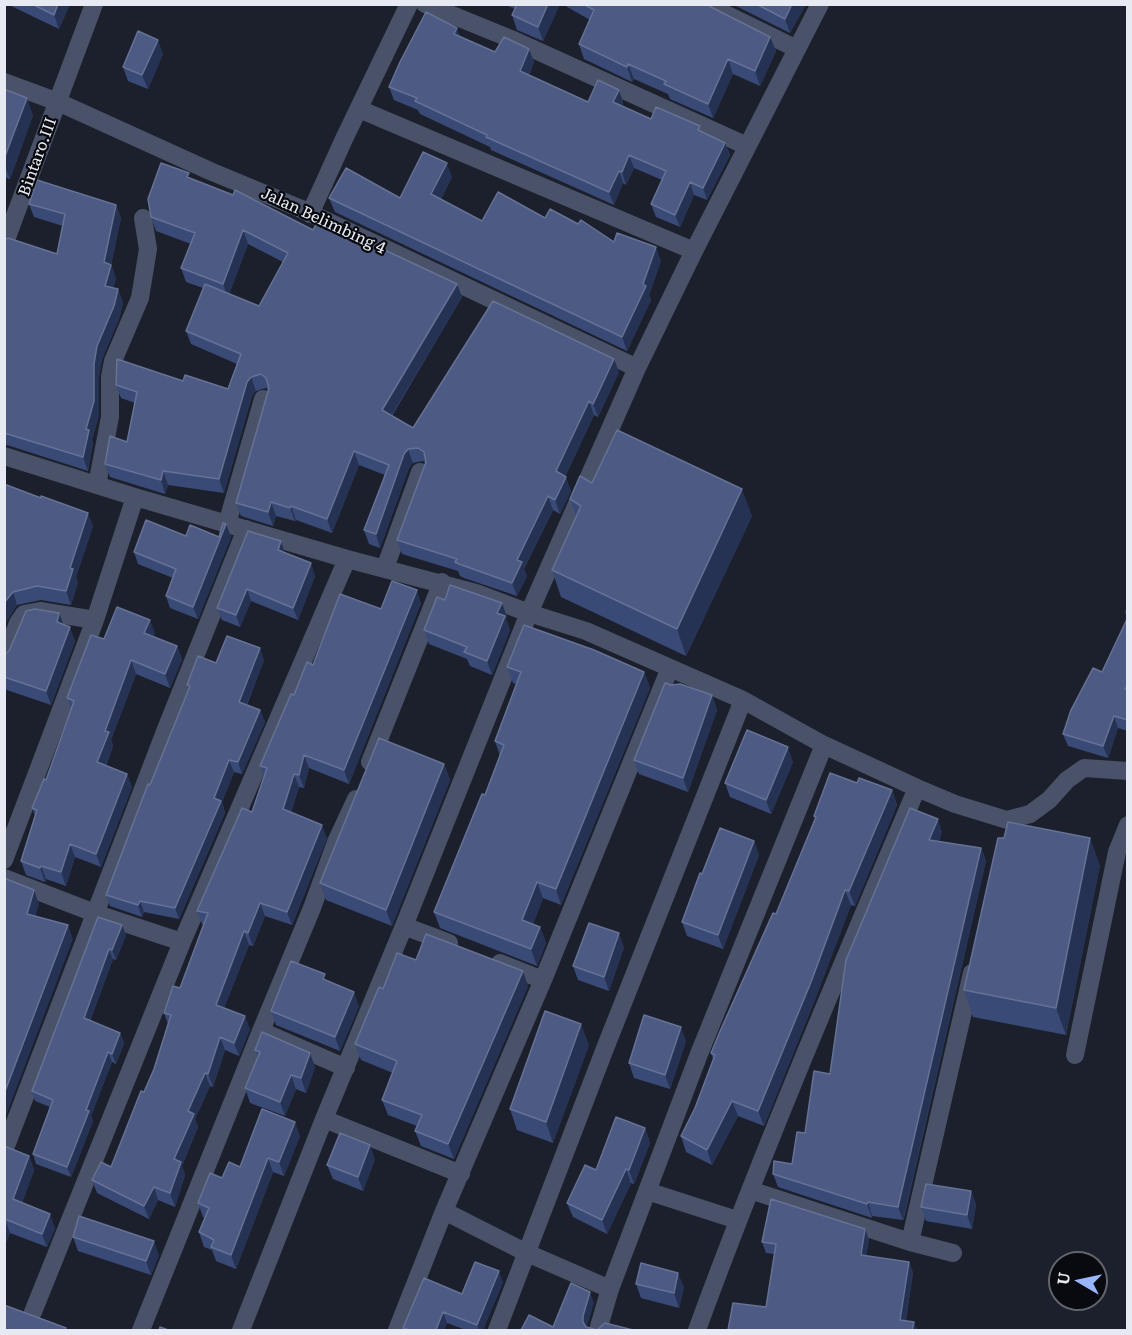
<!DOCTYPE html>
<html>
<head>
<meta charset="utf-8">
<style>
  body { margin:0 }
  #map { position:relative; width:1132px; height:1335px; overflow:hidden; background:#1c202c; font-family:Literata,serif }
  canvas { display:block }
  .frame { position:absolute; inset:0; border:6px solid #e7eaf2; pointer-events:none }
  .north { position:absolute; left:1048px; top:1251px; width:60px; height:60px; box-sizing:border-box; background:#080a0f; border:2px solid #61646a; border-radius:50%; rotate:279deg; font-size:16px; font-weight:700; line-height:24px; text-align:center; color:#e7eaf2 }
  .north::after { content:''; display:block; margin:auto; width:21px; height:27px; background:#99b5fd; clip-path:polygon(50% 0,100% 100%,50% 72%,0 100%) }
</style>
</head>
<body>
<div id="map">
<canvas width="1132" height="1335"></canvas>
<div class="frame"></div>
<div class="north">U</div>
</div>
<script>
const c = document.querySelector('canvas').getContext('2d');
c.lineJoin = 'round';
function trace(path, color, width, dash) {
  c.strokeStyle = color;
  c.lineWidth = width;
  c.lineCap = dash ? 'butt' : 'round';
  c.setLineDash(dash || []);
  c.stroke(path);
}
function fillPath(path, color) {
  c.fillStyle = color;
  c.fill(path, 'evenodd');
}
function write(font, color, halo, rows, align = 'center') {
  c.font = font + ' Literata,serif';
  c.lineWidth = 4.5;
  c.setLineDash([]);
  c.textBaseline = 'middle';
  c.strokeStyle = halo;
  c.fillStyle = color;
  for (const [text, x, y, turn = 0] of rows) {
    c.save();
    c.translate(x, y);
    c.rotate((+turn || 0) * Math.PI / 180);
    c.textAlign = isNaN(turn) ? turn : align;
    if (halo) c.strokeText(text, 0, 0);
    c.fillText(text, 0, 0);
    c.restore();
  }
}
trace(new Path2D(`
  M 425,4 L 511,39 L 747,146
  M 705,4 L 797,49
  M 4,82 L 58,102 L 210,171 L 299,208 L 637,368
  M 359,109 L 694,251
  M 310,214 L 344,139 L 409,4
  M 4,245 L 94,4
  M 4,456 L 135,497 L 347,559 L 476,593 L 529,613 L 586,631 L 743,700 L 824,745 L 917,788 L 955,804 L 1007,820 L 1030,814 L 1049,800 L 1067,780 L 1084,768 L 1128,771
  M 97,485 L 110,417 L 110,377 L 113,361 L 140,298 L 148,249 L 143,218
  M 227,524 L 263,399
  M 385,568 L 420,472
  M 4,660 L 18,623 L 24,614 L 40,611 L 95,620
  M 370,762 L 442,582
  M 4,860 L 95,620 L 135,497
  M 4,878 L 97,914 L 182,942
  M 404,926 L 449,943
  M 500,963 L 543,980
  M 261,1031 L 346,1068
  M 1075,1055 L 1117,852 L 1128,825
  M 324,1119 L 461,1174
  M 4,1151 L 166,729 L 246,529
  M 750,1190 L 910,1242 L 953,1253
  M 647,1191 L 737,1220
  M 444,1211 L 527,1253 L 610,1289
  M 910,1242 L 972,973
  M 33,1312 L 182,942 L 347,559
  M 141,1330 L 261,1031 L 312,908 L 336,842 L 356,799
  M 241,1330 L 324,1119 L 404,926 L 529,613 L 637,368 L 694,251 L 820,4
  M 397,1330 L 444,1211 L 543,980 L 670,668
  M 497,1330 L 604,1051 L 743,700
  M 598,1330 L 610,1289 L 699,1054 L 824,745
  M 697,1330 C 764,1147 841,967 917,788`), '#495268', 18);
fillPath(new Path2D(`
  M 7,4 L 70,4 L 59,29 Z
  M 504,4 L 560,4 L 543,41 L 517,30 L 512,15 L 515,9 Z
  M 562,4 L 705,4 L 770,37 L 776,51 L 760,86 L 733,74 L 713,118 L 670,99 L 668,94 L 634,79 L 632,82 L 584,59 L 579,44 L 590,20 Z
  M 732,4 L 806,4 L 790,33 Z
  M 460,36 L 495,52 L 529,49 L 534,62 L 529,75 L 588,102 L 619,90 L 623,102 L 622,106 L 651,119 L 702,132 L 725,143 L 730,155 L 707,200 L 694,195 L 680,227 L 656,217 L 651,204 L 662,180 L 634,168 L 626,185 L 623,183 L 614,205 L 491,150 L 490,147 L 420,114 L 418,110 L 394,100 L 389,87 Z
  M 163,54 L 148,89 L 128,81 L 123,67 Z
  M 4,89 L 33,115 L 10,179 L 4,177 Z
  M 452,177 L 441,199 L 482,221 L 545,218 L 578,224 L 614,242 L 661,261 L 649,295 L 651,300 L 627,351 L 335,212 L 329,198 L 400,198 Z
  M 191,179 L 313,230 L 462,297 L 392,416 L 413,428 L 619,372 L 598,417 L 594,415 L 565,477 L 571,491 L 560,514 L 553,510 L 524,569 L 527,576 L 517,596 L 464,578 L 460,576 L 458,571 L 402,554 L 397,540 L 425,463 L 423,461 L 413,463 L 409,468 L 380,548 L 369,544 L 364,530 L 385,475 L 359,465 L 332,533 L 296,520 L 295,521 L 276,516 L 273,526 L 241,516 L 236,503 L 268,390 L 266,388 L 256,391 L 252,396 L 224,493 L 168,485 L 165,494 L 110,477 L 105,464 L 127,442 L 135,403 L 121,398 L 116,385 L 183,381 L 228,389 L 237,364 L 191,344 L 186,331 L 203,288 L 186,282 L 181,268 L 191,244 L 156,231 L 151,217 ZM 248,244 L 283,262 L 259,306 L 229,294 Z
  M 29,204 L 116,205 L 121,218 L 111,265 L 116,278 L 113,288 L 118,289 L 123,303 L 119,319 L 102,359 L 99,377 L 99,415 L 92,440 L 93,443 L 88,471 L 7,445 L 4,446 L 4,240 L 57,254 L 63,226 L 34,217 Z
  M 592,483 L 752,516 L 686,656 L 561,597 L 552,570 L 576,517 L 570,499 Z
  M 4,484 L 93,526 L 76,577 L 78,582 L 71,605 L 41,600 L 17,605 L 8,619 Z
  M 226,524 L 231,537 L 198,619 L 170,608 L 166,596 L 173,578 L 138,564 L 134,552 L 186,536 L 219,537 Z
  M 285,553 L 315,576 L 298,620 L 251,601 L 240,627 L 222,620 L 217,608 Z
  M 421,603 L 349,784 L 309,768 L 304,788 L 299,787 L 291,812 L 327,838 L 292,925 L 265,916 L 253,946 L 249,945 L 224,1008 L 250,1029 L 239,1056 L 225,1050 L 213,1087 L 210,1086 L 195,1119 L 198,1127 L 182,1166 L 185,1175 L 175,1207 L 158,1200 L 149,1219 L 97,1193 L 92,1180 L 111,1167 L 154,1069 L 168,1024 L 164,1013 L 180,988 L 204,925 L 202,924 L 197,911 L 252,812 L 264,777 L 260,766 L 294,695 L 313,665 L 381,609 Z
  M 502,603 L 507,617 L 506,619 L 510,630 L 492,675 L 470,666 L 467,659 L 429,644 L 424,630 Z
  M 1128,606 L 1128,731 L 1118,728 L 1108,758 L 1068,746 L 1063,734 L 1102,672 L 1127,618 L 1125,612 Z
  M 59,613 L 64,625 L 75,641 L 51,705 L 4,689 L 4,655 Z
  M 155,633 L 153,636 L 177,646 L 182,659 L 170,688 L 136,674 L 111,740 L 113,746 L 106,766 L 127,774 L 132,787 L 101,867 L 75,857 L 66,886 L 46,879 L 45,882 L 26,875 L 21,861 L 35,816 L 32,808 L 46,780 L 71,709 L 67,698 L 104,639 Z
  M 264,660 L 247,705 L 260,710 L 265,722 L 242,774 L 234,772 L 222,802 L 225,813 L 179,919 L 144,912 L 142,917 L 110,906 L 106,895 L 189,689 L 187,685 L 216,663 Z
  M 507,667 L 644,672 L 650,688 L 561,905 L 543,898 L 533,924 L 540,927 L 546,943 L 537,966 L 440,928 L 434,912 L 485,795 L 500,756 L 495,741 L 516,684 L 513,683 Z
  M 671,685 L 712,695 L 717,710 L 688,792 L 639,774 L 634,760 Z
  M 793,762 L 771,814 L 730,797 L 725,783 Z
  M 444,764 L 450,780 L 392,926 L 326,900 L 320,883 Z
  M 857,783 L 892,790 L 897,805 L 855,906 L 851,905 L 816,997 L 764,1126 L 738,1116 L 712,1165 L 686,1152 L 681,1136 L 695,1108 L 713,1059 L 711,1053 L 776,914 L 815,819 L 814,816 Z
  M 942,832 L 939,841 L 981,848 L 986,861 L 904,1218 L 903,1220 L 872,1216 L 872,1218 L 778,1187 L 773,1174 L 792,1164 Z
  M 1004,838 L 1100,865 L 1066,1035 L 973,1017 L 964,990 Z
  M 754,841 L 759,855 L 723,949 L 687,936 L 682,922 L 702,874 Z
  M 98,917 L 126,935 L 116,960 L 113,959 L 90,1021 L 120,1033 L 124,1043 L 116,1064 L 112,1062 L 91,1116 L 93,1121 L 71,1177 L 36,1164 L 33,1154 L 50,1107 L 35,1101 L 32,1091 Z
  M 624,947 L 609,991 L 578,980 L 573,966 Z
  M 416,960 L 528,986 L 454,1159 L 421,1146 L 415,1131 L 417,1126 L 388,1115 L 382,1100 L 393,1073 L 361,1060 L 355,1044 L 383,989 Z
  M 359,1006 L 340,1051 L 276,1025 L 271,1011 Z
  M 686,1041 L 670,1089 L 634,1078 L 629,1063 Z
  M 589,1045 L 553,1143 L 517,1130 L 510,1109 Z
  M 255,1050 L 315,1067 L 306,1093 L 296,1089 L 285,1116 L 250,1103 L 245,1088 L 258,1058 Z
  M 645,1128 L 650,1143 L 634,1184 L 631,1183 L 607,1234 L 573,1217 L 567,1203 L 596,1170 Z
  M 300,1136 L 284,1176 L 273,1172 L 236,1269 L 216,1261 L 212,1250 L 204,1247 L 199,1232 L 205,1218 L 203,1217 L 198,1203 L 222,1178 L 240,1167 Z
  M 4,1146 L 29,1156 L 34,1170 L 22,1203 L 55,1228 L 47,1247 L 10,1233 L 4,1247 Z
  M 375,1159 L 363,1191 L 333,1179 L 327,1165 Z
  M 971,1191 L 976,1205 L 972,1229 L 926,1221 L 921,1207 Z
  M 865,1229 L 869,1240 L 866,1256 L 909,1262 L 913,1273 L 906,1320 L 766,1307 L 775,1254 L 766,1253 L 762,1242 Z
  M 73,1237 L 159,1255 L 151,1275 L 78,1251 Z
  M 503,1282 L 483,1330 L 466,1330 L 447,1323 L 444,1330 L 404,1330 L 403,1328 L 462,1294 Z
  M 636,1284 L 684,1287 L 679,1308 L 641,1298 Z`), '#3a4a76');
fillPath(new Path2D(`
  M 58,4 L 70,4 L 59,29 L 54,15 Z
  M 548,4 L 560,4 L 543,41 L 538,27 Z
  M 792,4 L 806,4 L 790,33 L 785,19 Z
  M 457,28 L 461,40 L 454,34 Z
  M 770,37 L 776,51 L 760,86 L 755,71 Z
  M 158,40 L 163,54 L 148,89 L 142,75 Z
  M 529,49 L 534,62 L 525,83 L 520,71 Z
  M 728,59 L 733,74 L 713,118 L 708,104 Z
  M 628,64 L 634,79 L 632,82 L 627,67 Z
  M 619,90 L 623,102 L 618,115 L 613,102 Z
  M 27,98 L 33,115 L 10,179 L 4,165 L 4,159 Z
  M 725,143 L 730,155 L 707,200 L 703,188 Z
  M 629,155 L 634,168 L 626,185 L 622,172 Z
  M 447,163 L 452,177 L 436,208 L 431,194 Z
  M 619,171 L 623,183 L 614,205 L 609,192 Z
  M 690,182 L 694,195 L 680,227 L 675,215 Z
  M 116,205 L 121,218 L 111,265 L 116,278 L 110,300 L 105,286 L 104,262 Z
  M 243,230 L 248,244 L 228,298 L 223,284 Z
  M 656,247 L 661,261 L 649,295 L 651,300 L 627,351 L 622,337 L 643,284 Z
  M 457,284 L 462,297 L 387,423 L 382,410 Z
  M 118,289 L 123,303 L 119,319 L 102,359 L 99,377 L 99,415 L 92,440 L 93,443 L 88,471 L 83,457 L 94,364 L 97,346 Z
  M 614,359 L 619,372 L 598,417 L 593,404 Z
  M 251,377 L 256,391 L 252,396 L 224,493 L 219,479 L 247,382 Z
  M 589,401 L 594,415 L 561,485 L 556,471 Z
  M 408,449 L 413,463 L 409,468 L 380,548 L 376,534 L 404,454 Z
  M 354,451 L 359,465 L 332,533 L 327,519 Z
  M 163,471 L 168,485 L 165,494 L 161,480 Z
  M 566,477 L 571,491 L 560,514 L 555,500 Z
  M 742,489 L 752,516 L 686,656 L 677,629 Z
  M 548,496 L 553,510 L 524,569 L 527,576 L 517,596 L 512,583 L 517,560 Z
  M 271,502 L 276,516 L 273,526 L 268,512 Z
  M 291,506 L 296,520 L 295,521 L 290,508 Z
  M 88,513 L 93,526 L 76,577 L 78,582 L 71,605 L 66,591 L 70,568 Z
  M 226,524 L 231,537 L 198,619 L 193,607 Z
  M 281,541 L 285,553 L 282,562 L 278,550 Z
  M 311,563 L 315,576 L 298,620 L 293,608 Z
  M 247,589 L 251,601 L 240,627 L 236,615 Z
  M 417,590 L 421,603 L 349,784 L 344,770 Z
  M 13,592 L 17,605 L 8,619 L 4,627 L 4,603 Z
  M 502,603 L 507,617 L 506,619 L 510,630 L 492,675 L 487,661 L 497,613 Z
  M 59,613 L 64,626 L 57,622 Z
  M 150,620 L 155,633 L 149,646 L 144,633 Z
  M 70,627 L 75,641 L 51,705 L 46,691 Z
  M 177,646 L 182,659 L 170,688 L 165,674 Z
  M 260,648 L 264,660 L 243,714 L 239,702 Z
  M 131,660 L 136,674 L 111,740 L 113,746 L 102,775 L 97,762 L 105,731 Z
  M 644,672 L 650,688 L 561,905 L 556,889 Z
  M 712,695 L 717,710 L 688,792 L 683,778 Z
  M 260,710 L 265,722 L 242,774 L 238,762 Z
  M 1114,716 L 1118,728 L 1108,758 L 1103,746 Z
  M 788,747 L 793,762 L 771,814 L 766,800 Z
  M 304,755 L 309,768 L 304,788 L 299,775 Z
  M 229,760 L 234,772 L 222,802 L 225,813 L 179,919 L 175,908 L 214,798 Z
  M 444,764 L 450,780 L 392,926 L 386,910 Z
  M 127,774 L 132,787 L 101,867 L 96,854 Z
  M 294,774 L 299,787 L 287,822 L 283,809 Z
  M 892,790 L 897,805 L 855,906 L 849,891 Z
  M 938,819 L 942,832 L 934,854 L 929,840 Z
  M 322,825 L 327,838 L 292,925 L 287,912 Z
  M 1090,838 L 1100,865 L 1066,1035 L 1056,1008 Z
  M 754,841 L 759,855 L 723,949 L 718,935 Z
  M 70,844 L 75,857 L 66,886 L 61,872 Z
  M 981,848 L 986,861 L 903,1220 L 898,1207 Z
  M 41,866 L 46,879 L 45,882 L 40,868 Z
  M 537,882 L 543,898 L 528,936 L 522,920 Z
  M 34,890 L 39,904 L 32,928 L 27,914 Z
  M 845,890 L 851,905 L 816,997 L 764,1126 L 758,1111 Z
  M 140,901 L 144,912 L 142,917 L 138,905 Z
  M 260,903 L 265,916 L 253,946 L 248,933 Z
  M 68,925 L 73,939 L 4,1121 L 4,1094 Z
  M 122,925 L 126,935 L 116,960 L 112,950 Z
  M 540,927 L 546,943 L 537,966 L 531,949 Z
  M 244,931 L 249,945 L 220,1018 L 216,1005 Z
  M 619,933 L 624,947 L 609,991 L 604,977 Z
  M 109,949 L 113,959 L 87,1028 L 84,1018 Z
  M 523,971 L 528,986 L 454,1159 L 448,1144 Z
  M 354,992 L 359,1006 L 340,1051 L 335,1037 Z
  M 245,1016 L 250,1029 L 239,1056 L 234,1043 Z
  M 581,1024 L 589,1045 L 553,1143 L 546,1122 Z
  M 681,1027 L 686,1041 L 670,1089 L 665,1075 Z
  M 120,1033 L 124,1043 L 116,1064 L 112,1054 Z
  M 220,1037 L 225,1050 L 213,1087 L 208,1074 Z
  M 108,1052 L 112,1062 L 91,1116 L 93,1121 L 71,1177 L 67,1167 L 86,1110 Z
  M 310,1053 L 315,1067 L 306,1093 L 301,1078 Z
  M 205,1073 L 210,1086 L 195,1119 L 198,1127 L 182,1166 L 185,1175 L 175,1207 L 170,1193 L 174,1159 L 188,1111 Z
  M 291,1075 L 296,1089 L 285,1116 L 280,1102 Z
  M 732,1101 L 738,1116 L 712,1165 L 707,1150 Z
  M 295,1122 L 300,1136 L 284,1176 L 279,1162 Z
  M 645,1128 L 650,1143 L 634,1184 L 629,1170 Z
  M 370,1145 L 375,1159 L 363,1191 L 358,1177 Z
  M 29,1156 L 34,1170 L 18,1213 L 13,1199 Z
  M 268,1158 L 273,1172 L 236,1269 L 231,1255 Z
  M 626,1169 L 631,1183 L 607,1234 L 602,1220 Z
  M 154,1187 L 158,1200 L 149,1219 L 144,1206 Z
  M 971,1191 L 976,1205 L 972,1229 L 967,1215 Z
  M 868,1202 L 872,1216 L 872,1218 L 867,1204 Z
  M 50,1214 L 55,1228 L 47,1247 L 42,1234 Z
  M 5,1219 L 10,1233 L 4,1247 L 4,1221 Z
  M 865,1229 L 869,1240 L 865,1266 L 861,1255 Z
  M 154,1241 L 159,1255 L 151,1275 L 146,1261 Z
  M 909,1262 L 913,1273 L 904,1330 L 900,1320 Z
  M 499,1271 L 503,1282 L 483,1330 L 479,1330 L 477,1325 Z
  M 678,1273 L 684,1287 L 679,1308 L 674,1293 Z
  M 590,1292 L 594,1303 L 587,1327 L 587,1330 L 583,1322 L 583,1316 Z
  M 443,1312 L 447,1323 L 444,1330 L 436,1330 Z
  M 914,1322 L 917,1330 L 912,1330 Z`), '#263253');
const building = new Path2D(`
  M 32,4 L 58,4 L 54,15 Z
  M 517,4 L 548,4 L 538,27 L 512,15 Z
  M 583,4 L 705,4 L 770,37 L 755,71 L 728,59 L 708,104 L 664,84 L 666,81 L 628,64 L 627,67 L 579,44 L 594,10 Z
  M 756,4 L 792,4 L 785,19 Z
  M 426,12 L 457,28 L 454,34 L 495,52 L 504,37 L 529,49 L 520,71 L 588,102 L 598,80 L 619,90 L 613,102 L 651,119 L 656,107 L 700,126 L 698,130 L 725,143 L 703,188 L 690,182 L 675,215 L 651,204 L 666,171 L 629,155 L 622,172 L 619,171 L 609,192 L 486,137 L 487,135 L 415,101 L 417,98 L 389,87 L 400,62 Z
  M 138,31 L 158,40 L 142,75 L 123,67 Z
  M 4,89 L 27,98 L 4,159 Z
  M 423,152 L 447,163 L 431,194 L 482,221 L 498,192 L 545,218 L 550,209 L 578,224 L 581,220 L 614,242 L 617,233 L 656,247 L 643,284 L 646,286 L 622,337 L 329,198 L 346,168 L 400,198 Z
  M 161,163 L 189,173 L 187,177 L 233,195 L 235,190 L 313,230 L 319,219 L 457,284 L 382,410 L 413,428 L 493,301 L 614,359 L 593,404 L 589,401 L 556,471 L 566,477 L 555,500 L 548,496 L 517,560 L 522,562 L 512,583 L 459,564 L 455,562 L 457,559 L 397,540 L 426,462 L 424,452 L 418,448 L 408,449 L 404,454 L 376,534 L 364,530 L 389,465 L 354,451 L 327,519 L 291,506 L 290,508 L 271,502 L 268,512 L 236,503 L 269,388 L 266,378 L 261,374 L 251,377 L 247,382 L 219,479 L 163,471 L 161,480 L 105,464 L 110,436 L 127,442 L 137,392 L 116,385 L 117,359 L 183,381 L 185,375 L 228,389 L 241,354 L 186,331 L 205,284 L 259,306 L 288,253 L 243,230 L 223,284 L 181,268 L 195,233 L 151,217 L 148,199 Z
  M 37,180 L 116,205 L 104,262 L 111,265 L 105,286 L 118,289 L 114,306 L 97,346 L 94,364 L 94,401 L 86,429 L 89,430 L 83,457 L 4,433 L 4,240 L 8,238 L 57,254 L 65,214 L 29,204 Z
  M 617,430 L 742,489 L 677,629 L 552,570 L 581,506 L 570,499 L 580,476 L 592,483 Z
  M 4,484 L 41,498 L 41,496 L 88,513 L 70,568 L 73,569 L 66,591 L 37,586 L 13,592 L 4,603 Z
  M 146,520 L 186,536 L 190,525 L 219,537 L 223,523 L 226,524 L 193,607 L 166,596 L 176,569 L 134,552 Z
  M 248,531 L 281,541 L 278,550 L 311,563 L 293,608 L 247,589 L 236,615 L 217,608 Z
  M 392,581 L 417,590 L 344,770 L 304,755 L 299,775 L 294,774 L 283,809 L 322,825 L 287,912 L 260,903 L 248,933 L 244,931 L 216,1005 L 245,1016 L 234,1043 L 220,1037 L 208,1074 L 205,1073 L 188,1111 L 194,1114 L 174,1159 L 181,1162 L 170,1193 L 154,1187 L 144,1206 L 92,1180 L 101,1162 L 111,1167 L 141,1091 L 144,1092 L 154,1069 L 171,1015 L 164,1013 L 173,986 L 180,988 L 208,913 L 197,911 L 242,808 L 252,812 L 267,768 L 260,766 L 291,694 L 294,695 L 307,662 L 313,665 L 340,594 L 381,609 Z
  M 450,585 L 502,603 L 497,613 L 505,616 L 487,661 L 464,652 L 467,647 L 424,630 L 437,597 L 445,600 Z
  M 117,607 L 150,620 L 144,633 L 177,646 L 165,674 L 131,660 L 105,731 L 109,732 L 97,762 L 127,774 L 96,854 L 70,844 L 61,872 L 41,866 L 40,868 L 21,861 L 37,810 L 32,808 L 44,779 L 46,780 L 74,701 L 67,698 L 91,635 L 104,639 Z
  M 35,609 L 59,613 L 57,622 L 70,627 L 46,691 L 4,677 L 4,655 L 9,651 L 26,611 Z
  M 1128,617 L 1128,684 L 1125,689 L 1128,690 L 1128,720 L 1114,716 L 1103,746 L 1063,734 L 1071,710 L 1093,668 L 1102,672 Z
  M 524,625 L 594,650 L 644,672 L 556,889 L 537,882 L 522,920 L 540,927 L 531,949 L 434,912 L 482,794 L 485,795 L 504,745 L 495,741 L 521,672 L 507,667 Z
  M 227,636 L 260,648 L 239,702 L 260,710 L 238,762 L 229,760 L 214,798 L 221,801 L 175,908 L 140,901 L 138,905 L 106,895 L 148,784 L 150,785 L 182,706 L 190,686 L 187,685 L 198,656 L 216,663 Z
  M 665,683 L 671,685 L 680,684 L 712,695 L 683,778 L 634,760 Z
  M 747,730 L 788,747 L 766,800 L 725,783 Z
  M 379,738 L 444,764 L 386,910 L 320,883 Z
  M 830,773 L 857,783 L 859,778 L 892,790 L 849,891 L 845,890 L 811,982 L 758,1111 L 732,1101 L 707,1150 L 681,1136 L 695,1108 L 715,1055 L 711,1053 L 721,1029 L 773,913 L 776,914 L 816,817 L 814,816 Z
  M 910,808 L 938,819 L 929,840 L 981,848 L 898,1207 L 868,1202 L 867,1204 L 773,1174 L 774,1161 L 792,1164 L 797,1132 L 805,1133 L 814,1071 L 830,1074 L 846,960 Z
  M 1008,822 L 1090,838 L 1056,1008 L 964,990 L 998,838 L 1004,838 Z
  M 720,828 L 754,841 L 718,935 L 682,922 L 700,873 L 702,874 Z
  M 4,878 L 34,890 L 27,914 L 68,925 L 4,1094 Z
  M 98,917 L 122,925 L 112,950 L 109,949 L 84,1018 L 120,1033 L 112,1054 L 108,1052 L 86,1110 L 89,1111 L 67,1167 L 33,1154 L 53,1100 L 32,1091 Z
  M 589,923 L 619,933 L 604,977 L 573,966 Z
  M 426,934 L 523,971 L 448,1144 L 415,1131 L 422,1115 L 382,1100 L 397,1061 L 355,1044 L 379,987 L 383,989 L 397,953 L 416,960 Z
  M 291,961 L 325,974 L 323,979 L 354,992 L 335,1037 L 271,1011 Z
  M 545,1011 L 581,1024 L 546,1122 L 510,1109 Z
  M 644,1015 L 681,1027 L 665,1075 L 629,1063 Z
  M 262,1032 L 310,1053 L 301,1078 L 291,1075 L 280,1102 L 245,1088 L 260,1052 L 255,1050 Z
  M 262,1109 L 295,1122 L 279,1162 L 268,1158 L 231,1255 L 211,1247 L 214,1240 L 199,1232 L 209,1208 L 198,1203 L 210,1173 L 222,1178 L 229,1162 L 240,1167 Z
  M 616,1117 L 645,1128 L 629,1170 L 626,1169 L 602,1220 L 567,1203 L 585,1165 L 596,1170 Z
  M 340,1133 L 370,1145 L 358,1177 L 327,1165 Z
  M 4,1146 L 29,1156 L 13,1199 L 50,1214 L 42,1234 L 5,1219 L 4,1221 Z
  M 926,1184 L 971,1191 L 967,1215 L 921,1207 Z
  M 771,1199 L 865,1229 L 861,1255 L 909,1262 L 900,1320 L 914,1322 L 912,1330 L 728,1330 L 733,1303 L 766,1307 L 776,1244 L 762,1242 Z
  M 79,1216 L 154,1241 L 146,1261 L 73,1237 Z
  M 475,1262 L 499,1271 L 477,1325 L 443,1312 L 436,1330 L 406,1330 L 407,1329 L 403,1328 L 424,1278 L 462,1294 Z
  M 641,1263 L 678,1273 L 674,1293 L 636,1284 Z
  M 571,1283 L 590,1292 L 583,1316 L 583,1322 L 586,1327 L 597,1330 L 605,1323 L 633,1330 L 521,1330 L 529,1315 L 553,1327 Z
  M 4,1305 L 66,1328 L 65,1330 L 4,1330 Z
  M 160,1327 L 168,1330 L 159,1330 Z`);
fillPath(building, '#4d5b84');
trace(building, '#657295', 1.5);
write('16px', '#e7eaf2', '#080a0f', [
  ["Bintaro.III",38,157,-70],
  ["Jalan Belimbing 4",323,221,25]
]);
</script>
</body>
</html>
